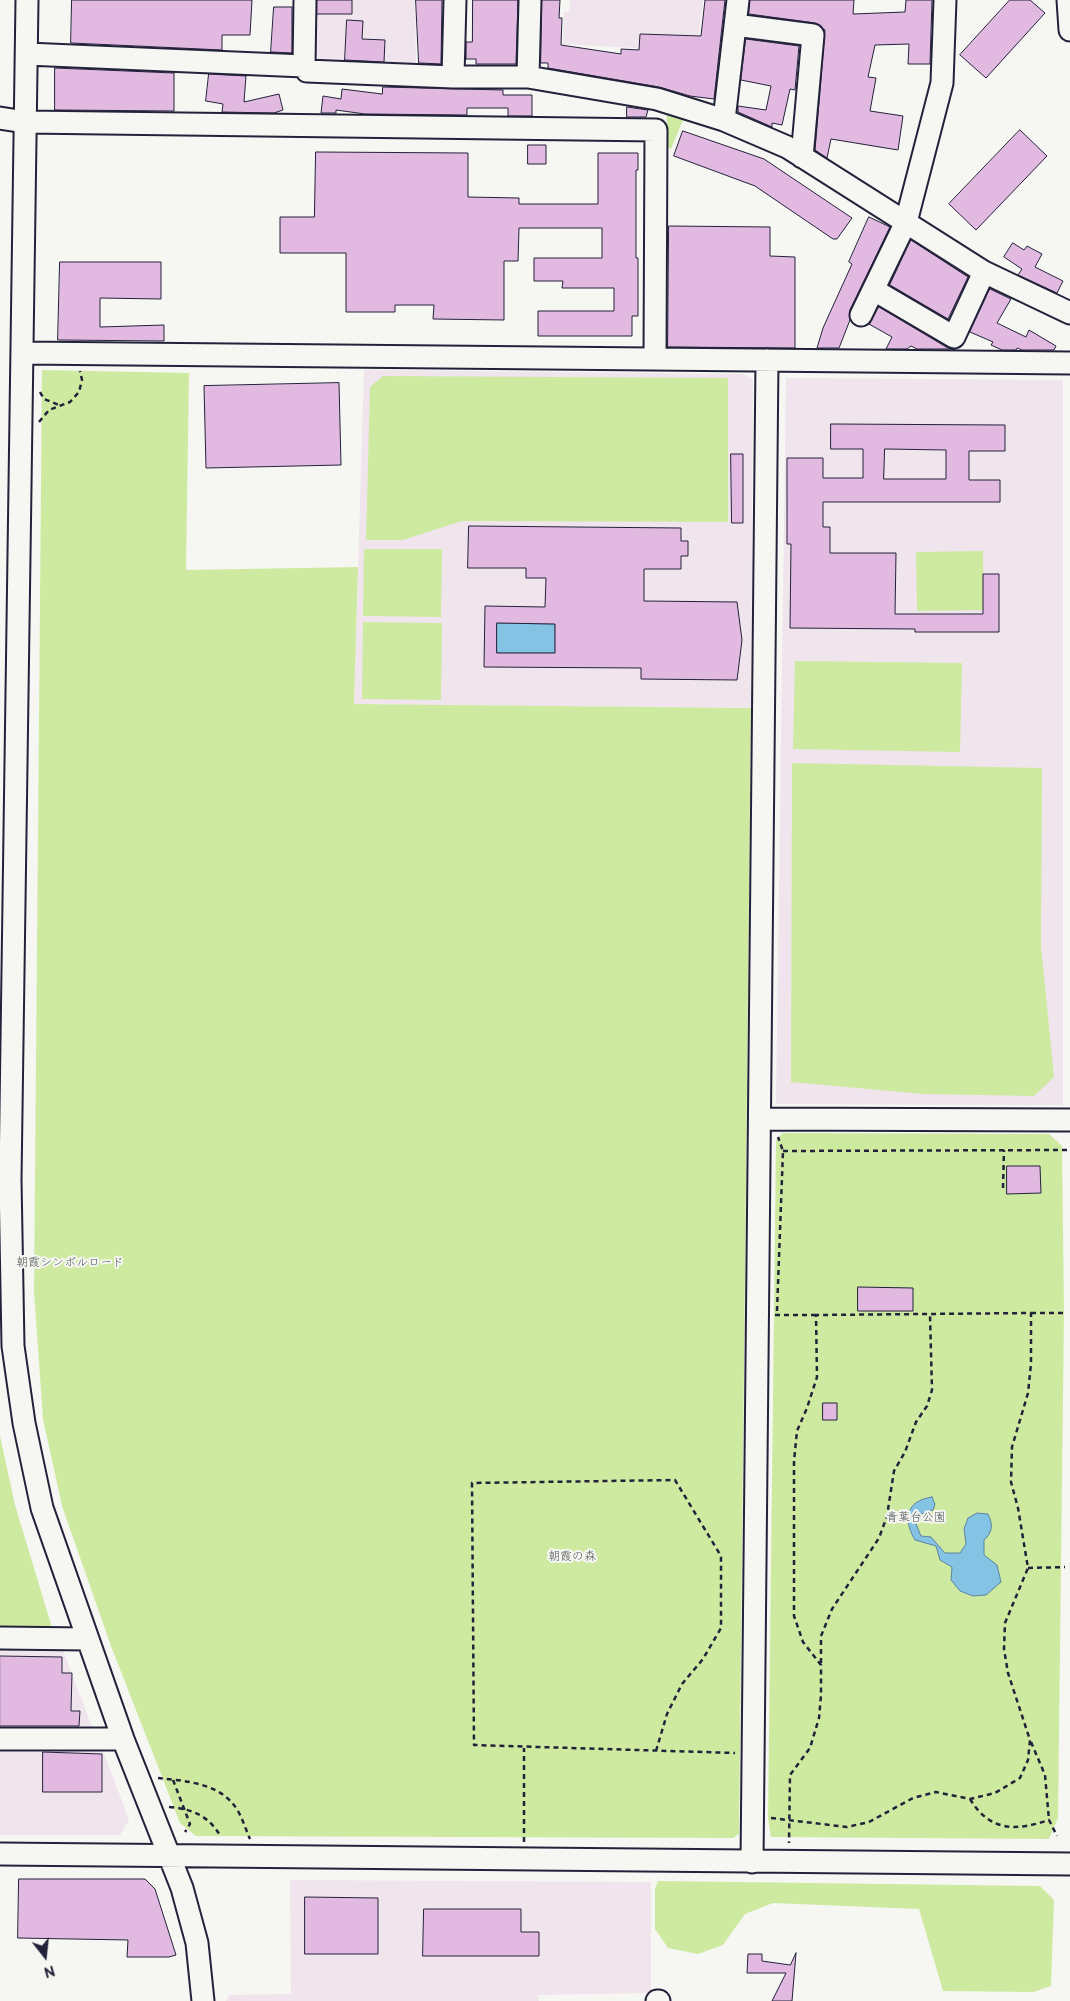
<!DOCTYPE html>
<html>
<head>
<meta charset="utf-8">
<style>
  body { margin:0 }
  #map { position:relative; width:1070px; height:2001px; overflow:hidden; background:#f6f6f2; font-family:"Balsamiq Sans",sans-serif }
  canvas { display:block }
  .north { position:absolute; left:20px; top:1931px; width:50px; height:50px; -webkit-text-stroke:4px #f6f6f2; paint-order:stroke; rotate:164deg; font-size:14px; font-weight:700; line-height:20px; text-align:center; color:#22223b }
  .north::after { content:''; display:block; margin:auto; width:18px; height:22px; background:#22223b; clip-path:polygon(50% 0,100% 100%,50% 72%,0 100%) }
</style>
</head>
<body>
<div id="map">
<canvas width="1070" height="2001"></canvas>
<div class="north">N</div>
</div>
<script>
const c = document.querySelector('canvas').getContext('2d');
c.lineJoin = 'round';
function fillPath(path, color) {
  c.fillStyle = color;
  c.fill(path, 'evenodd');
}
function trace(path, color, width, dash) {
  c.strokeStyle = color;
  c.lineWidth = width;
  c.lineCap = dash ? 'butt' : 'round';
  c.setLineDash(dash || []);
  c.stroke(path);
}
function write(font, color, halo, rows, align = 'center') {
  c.font = font + ' "Balsamiq Sans","Klee One",sans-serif';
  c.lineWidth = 4;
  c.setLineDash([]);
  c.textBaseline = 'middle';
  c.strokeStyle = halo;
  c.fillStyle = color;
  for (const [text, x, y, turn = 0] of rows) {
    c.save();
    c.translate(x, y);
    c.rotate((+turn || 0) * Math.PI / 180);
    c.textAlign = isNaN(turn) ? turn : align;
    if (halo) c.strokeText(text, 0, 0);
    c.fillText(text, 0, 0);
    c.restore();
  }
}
fillPath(new Path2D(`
  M 309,0 L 415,0 L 416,72 L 309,66 Z
  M 570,0 L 703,0 L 690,106 L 635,90 L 636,48 L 563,44 L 564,12 L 569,12 Z
  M 364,370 L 744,374 L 753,380 L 751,708 L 354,704 Z
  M 786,378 L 1063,380 L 1063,1105 L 776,1104 Z
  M 0,1644 L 53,1644 L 63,1650 L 93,1730 L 0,1732 Z
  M 0,1747 L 102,1748 L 129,1820 L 120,1835 L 0,1835 Z
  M 290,1880 L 651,1882 L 651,1993 L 538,1995 L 539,2001 L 226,2001 L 229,1995 L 291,1994 Z`), '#f0e4ed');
fillPath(new Path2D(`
  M 667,109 L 685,115 L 671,149 L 666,146 Z
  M 42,370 L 189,373 L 186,570 L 358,567 L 354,704 L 751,708 L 739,1834 L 733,1838 L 196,1836 L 180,1823 L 111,1646 L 62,1506 L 43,1419 L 34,1292 Z
  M 383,376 L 728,378 L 728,522 L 462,521 L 403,540 L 366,540 L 370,387 Z
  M 364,549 L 442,549 L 441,617 L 363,616 Z
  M 983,551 L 984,610 L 917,611 L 916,552 Z
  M 363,622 L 442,623 L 441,700 L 362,699 Z
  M 795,661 L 962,663 L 960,752 L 793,749 Z
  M 792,763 L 1042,768 L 1041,946 L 1054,1077 L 1034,1096 L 924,1094 L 791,1082 Z
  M 782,1133 L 1049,1134 L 1062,1146 L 1064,1313 L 1058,1818 L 1049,1839 L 771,1837 L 768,1818 L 776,1141 Z
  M 0,1436 L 15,1505 L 53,1631 L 0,1630 Z
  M 658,1881 L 1040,1886 L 1054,1900 L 1051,1986 L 1033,1992 L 943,1991 L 919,1909 L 773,1903 L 745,1914 L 723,1945 L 698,1954 L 668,1948 L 655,1929 L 655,1889 Z`), '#ceeaa1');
const water = new Path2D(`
  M 497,623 L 555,624 L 555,653 L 497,653 Z
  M 932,1497 L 935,1504 L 933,1510 L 918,1515 L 916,1524 L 921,1536 L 931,1537 L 945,1553 L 960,1553 L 966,1544 L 964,1529 L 968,1518 L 977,1513 L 988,1514 C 993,1524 993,1532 984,1540 L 984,1555 L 997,1565 L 1001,1582 L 986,1595 L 973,1596 L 960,1591 L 951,1580 L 952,1567 L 940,1560 L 936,1546 L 915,1540 C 903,1520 905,1501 932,1497 Z`);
fillPath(water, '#84c3e4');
trace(water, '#5d83a0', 1);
const building = new Path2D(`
  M 72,0 L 252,0 L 250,35 L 222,35 L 222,50 L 71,43 Z
  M 317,0 L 352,0 L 352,14 L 317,14 Z
  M 416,0 L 442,0 L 441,64 L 419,63 Z
  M 473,0 L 518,0 L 516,64 L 476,64 L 476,59 L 466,59 L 466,42 L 472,42 Z
  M 542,0 L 560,0 L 559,18 L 562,18 L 561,45 L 621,54 L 621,49 L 639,50 L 640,34 L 701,36 L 705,0 L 725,0 L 714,99 L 690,96 L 659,87 L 548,68 L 548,63 L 541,63 Z
  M 750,0 L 854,0 L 853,14 L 905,12 L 906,0 L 932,0 L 930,64 L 908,64 L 909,44 L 875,45 L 868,77 L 876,78 L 870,111 L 903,116 L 898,150 L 831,139 L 827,158 L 815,150 L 825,30 L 815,23 L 749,14 Z
  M 1010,0 L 1030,0 L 1045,13 L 986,78 L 960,55 Z
  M 274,7 L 292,7 L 292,53 L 271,52 Z
  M 347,20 L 363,21 L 362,39 L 385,40 L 384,62 L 345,60 Z
  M 746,39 L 799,46 L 795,90 L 790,89 L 782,125 L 772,123 L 772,127 L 738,112 L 738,106 L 766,110 L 771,86 L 741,80 Z
  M 55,68 L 174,73 L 174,111 L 55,110 Z
  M 209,74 L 246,76 L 244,102 L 279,94 L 283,110 L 274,113 L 222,112 L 223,104 L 206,101 Z
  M 383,87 L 503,90 L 503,95 L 532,95 L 532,116 L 508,116 L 508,108 L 467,108 L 467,115 L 365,114 L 336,110 L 336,113 L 321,113 L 323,96 L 341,99 L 342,89 L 382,94 Z
  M 627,107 L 648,110 L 646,117 L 627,117 Z
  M 1020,130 L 1047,156 L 976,230 L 949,204 Z
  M 683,131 L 764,159 L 852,218 L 837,239 L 833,239 L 755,186 L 674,156 Z
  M 528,145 L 546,145 L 546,164 L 528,164 Z
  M 316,152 L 468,153 L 468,197 L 519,198 L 519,204 L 598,204 L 598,153 L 638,153 L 638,170 L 636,170 L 636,258 L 638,258 L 638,316 L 632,316 L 632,336 L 538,336 L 538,311 L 614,311 L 614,288 L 562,288 L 563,281 L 534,281 L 534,258 L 602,258 L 602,228 L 519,228 L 518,261 L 504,261 L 504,320 L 433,319 L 434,305 L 395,305 L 395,312 L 346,312 L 346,253 L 280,253 L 280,217 L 314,217 Z
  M 869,217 L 890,227 L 850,310 L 850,320 L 839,348 L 817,348 L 823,328 L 852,264 L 849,262 Z
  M 669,226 L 770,227 L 770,256 L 795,257 L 795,348 L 668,347 Z
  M 911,240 L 968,277 L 948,319 L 890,285 Z
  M 1013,243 L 1024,250 L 1027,246 L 1042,254 L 1035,267 L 1063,281 L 1057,293 L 1018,275 L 1022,269 L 1004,257 Z
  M 60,262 L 161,262 L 161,299 L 100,298 L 100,327 L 164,325 L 164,341 L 58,340 Z
  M 990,289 L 1011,299 L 997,323 L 1026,337 L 1029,330 L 1056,346 L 1054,350 L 1022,350 L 1017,348 L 1016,350 L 1002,350 L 991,345 L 993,342 L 970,332 Z
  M 879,307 L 948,348 L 952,349 L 917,349 L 911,346 L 907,349 L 886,349 L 892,337 L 869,324 Z
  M 339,383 L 341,465 L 206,468 L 204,386 Z
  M 831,424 L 1005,425 L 1005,451 L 969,451 L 969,480 L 1000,480 L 1000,502 L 823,502 L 823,527 L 830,527 L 830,553 L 896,553 L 895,614 L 983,614 L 983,574 L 999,574 L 999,632 L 915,632 L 915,629 L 790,628 L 791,544 L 787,544 L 787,458 L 823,458 L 823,478 L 863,478 L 863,449 L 831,449 ZM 885,449 L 946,450 L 946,479 L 884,479 Z
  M 731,454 L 743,454 L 743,523 L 732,523 Z
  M 469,526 L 681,528 L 681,541 L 688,541 L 688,556 L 681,556 L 681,569 L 644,569 L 644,601 L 737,602 L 742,640 L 737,680 L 641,679 L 641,668 L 484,667 L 485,606 L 545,607 L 546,578 L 526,578 L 526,568 L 468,568 ZM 497,623 L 555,624 L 555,653 L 497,653 Z
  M 1007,1166 L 1040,1166 L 1041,1193 L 1007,1194 Z
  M 858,1287 L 913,1288 L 913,1311 L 858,1311 Z
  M 823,1403 L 837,1403 L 837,1420 L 823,1420 Z
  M 0,1656 L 62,1657 L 62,1673 L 72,1673 L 71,1711 L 80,1711 L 79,1726 L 0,1726 Z
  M 43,1752 L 102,1754 L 102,1792 L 43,1792 Z
  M 19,1879 L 145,1879 L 155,1889 L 176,1955 L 169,1957 L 127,1957 L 128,1940 L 18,1938 Z
  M 305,1897 L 378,1898 L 378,1954 L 305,1954 Z
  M 424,1909 L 521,1909 L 521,1932 L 539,1932 L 539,1956 L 423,1956 Z
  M 796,1953 L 792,2001 L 772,2001 L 786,1973 L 747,1973 L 748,1954 L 762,1954 L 762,1961 L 790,1965 Z`);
fillPath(building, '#e2b9e0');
trace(building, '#22223b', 1);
const minor = new Path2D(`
  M 27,0 L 10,1179 L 13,1346 L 24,1423 L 42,1508 L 123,1739 L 182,1888 L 197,1943 L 203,2001
  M 1068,0 L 1070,30
  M 735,25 L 813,35 L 802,157
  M 27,54 L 304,66 L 307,71 L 453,77 L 528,77 L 657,99 L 724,120 L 787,147 L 984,272 L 1070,313
  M 304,66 L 305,0
  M 453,77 L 455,0
  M 528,77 L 530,0
  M 0,118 L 25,122 L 656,130 L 655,358
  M 724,120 L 738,0
  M 874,290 L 954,337 L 984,272
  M 861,315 L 906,222 L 942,83 L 945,0
  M 23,353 L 1070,363
  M 760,1119 L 1070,1120
  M 0,1638 L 88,1639
  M 0,1739 L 123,1739
  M 0,1854 L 1070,1864
  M 752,1862 L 767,360
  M 657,2001 L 659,2001`);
trace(minor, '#22223b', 25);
trace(new Path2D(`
  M 40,392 L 44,399 L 59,405
  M 39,422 L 49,410 L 70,402 L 79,392 L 82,380 L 80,371
  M 783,1151 L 1068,1150
  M 1003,1188 L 1004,1150
  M 777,1311 L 783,1151 L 778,1137
  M 1031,1313 L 1067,1313
  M 775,1315 L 816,1315
  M 1028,1568 L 1065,1567
  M 821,1663 L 821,1636 L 832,1609 L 879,1538 L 887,1516 L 894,1471 L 905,1452 L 916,1422 L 927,1406 L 932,1390 L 930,1315
  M 1031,1742 L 1045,1775 L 1049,1820
  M 656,1751 L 667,1714 L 682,1684 L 703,1659 L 721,1628 L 721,1556 L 675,1480 L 472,1483 L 474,1745 L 735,1753
  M 158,1778 C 186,1781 222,1783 238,1811 C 243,1820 246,1830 250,1839
  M 173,1780 L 190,1824 L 185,1832
  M 970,1799 C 990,1832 1016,1831 1049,1820 L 1057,1836
  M 169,1807 C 193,1809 209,1816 221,1837
  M 771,1818 L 847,1827 L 869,1822 L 913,1798 L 936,1792 L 970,1799 L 995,1793 L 1020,1778 L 1028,1760 L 1030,1740 L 1008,1673 L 1004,1649 L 1005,1623 L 1028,1568 L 1018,1508 L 1011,1482 L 1012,1447 L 1028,1393 L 1031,1364 L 1031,1313 L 816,1315 L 817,1377 L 807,1408 L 797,1431 L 794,1461 L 794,1616 L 803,1642 L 821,1665 L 821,1695 L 819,1718 L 810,1748 L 790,1775 L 789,1843
  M 524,1842 L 524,1748`), '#22223b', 2.5, [5, 4]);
trace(minor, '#f6f6f2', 21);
write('12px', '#4d5454', '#f6f6f2', [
  ["朝霞シンボルロード",70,1263],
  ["青葉台公園",916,1518],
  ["朝霞の森",572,1557]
]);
</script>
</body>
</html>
